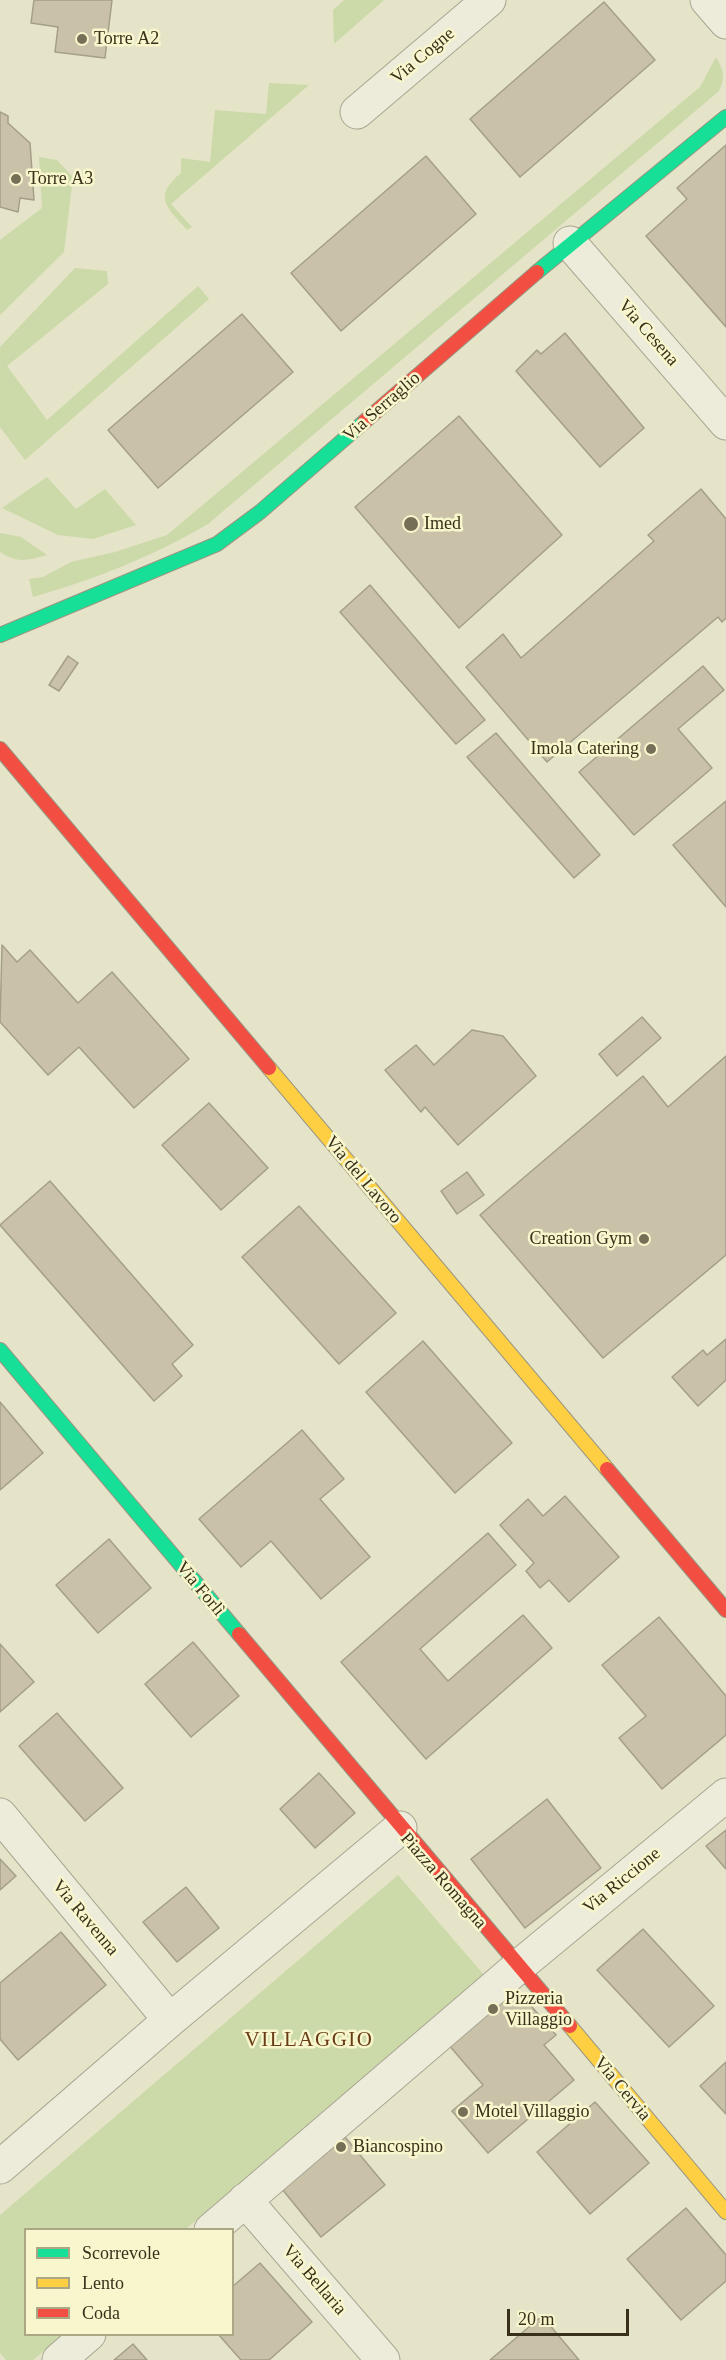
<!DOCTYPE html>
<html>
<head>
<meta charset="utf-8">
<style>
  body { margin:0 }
  #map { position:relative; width:726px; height:2360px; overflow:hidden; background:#e5e4c8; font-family:"Times New Roman",serif }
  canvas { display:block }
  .legend { position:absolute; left:24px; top:2228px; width:210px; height:108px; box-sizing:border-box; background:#f8f6cc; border:2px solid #aba785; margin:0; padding:8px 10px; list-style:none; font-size:18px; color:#38301a }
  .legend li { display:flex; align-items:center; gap:12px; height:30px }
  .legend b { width:30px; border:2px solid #aba785 }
  .scale { position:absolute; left:507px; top:2309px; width:122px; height:27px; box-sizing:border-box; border:3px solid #38301a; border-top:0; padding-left:8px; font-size:18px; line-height:21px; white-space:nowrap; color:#38301a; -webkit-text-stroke:4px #f8f6cc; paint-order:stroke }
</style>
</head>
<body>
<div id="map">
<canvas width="726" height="2360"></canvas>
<ul class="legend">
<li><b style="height:8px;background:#16e098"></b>Scorrevole</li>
<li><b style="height:8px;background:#ffcf43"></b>Lento</li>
<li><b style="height:8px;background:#f24e42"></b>Coda</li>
</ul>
<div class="scale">20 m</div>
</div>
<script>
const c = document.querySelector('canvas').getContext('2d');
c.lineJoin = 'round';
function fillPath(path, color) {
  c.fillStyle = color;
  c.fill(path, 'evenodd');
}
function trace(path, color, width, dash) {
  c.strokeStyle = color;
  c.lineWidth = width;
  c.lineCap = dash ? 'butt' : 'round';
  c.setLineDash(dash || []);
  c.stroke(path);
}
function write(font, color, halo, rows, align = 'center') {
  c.font = font + ' "Times New Roman",serif';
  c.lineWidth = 5;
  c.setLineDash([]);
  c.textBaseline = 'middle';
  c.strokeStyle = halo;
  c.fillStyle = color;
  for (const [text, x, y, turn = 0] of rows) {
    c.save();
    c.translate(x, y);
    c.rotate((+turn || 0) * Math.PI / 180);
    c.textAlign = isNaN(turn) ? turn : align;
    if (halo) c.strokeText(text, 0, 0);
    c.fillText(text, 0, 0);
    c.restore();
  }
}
fillPath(new Path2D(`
  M 344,0 L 384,0 L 334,44 L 333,10 Z
  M 716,57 C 723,70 726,77 719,91 L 208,524 C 152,557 95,579 33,597 L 29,579 L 43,577 L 71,562 L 115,552 L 167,535 L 700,87 Z
  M 269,83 L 309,85 L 171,204 L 192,227 L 187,230 C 167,207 152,197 181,173 L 181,158 L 210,162 L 215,110 L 266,114 Z
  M 39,157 L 57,160 L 73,177 L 64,252 L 0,315 L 0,240 L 42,208 Z
  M 75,268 L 107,271 L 108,284 L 7,366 L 47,420 L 198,286 L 209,299 L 25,460 L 0,427 L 0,347 Z
  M 47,477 L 76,509 L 105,489 L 136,525 L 93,539 L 58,535 L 2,508 Z
  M 0,533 L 21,537 L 47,555 C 28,560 18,564 0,552 Z
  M 398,1875 L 484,1975 L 186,2229 L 26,2230 L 26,2334 L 63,2335 L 33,2360 L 6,2360 L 0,2353 L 0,2215 Z`), '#ccd9a9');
const building = new Path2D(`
  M 34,0 L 112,0 L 105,58 L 55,52 L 58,27 L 31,23 Z
  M 604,2 L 655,60 L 520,177 L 470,119 Z
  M 0,112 L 8,116 L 8,123 L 30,143 L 34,200 L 20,198 L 18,212 L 0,207 Z
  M 726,145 L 726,327 L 646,236 L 687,199 L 677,188 Z
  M 426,156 L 476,214 L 341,331 L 291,273 Z
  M 242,314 L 293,372 L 158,488 L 108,430 Z
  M 565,333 L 644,428 L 600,467 L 516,371 L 537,350 L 541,354 Z
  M 459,416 L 562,535 L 459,628 L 355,507 Z
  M 701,489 L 726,519 L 726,618 L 722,622 L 718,617 L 547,762 L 466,667 L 503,634 L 521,658 L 654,541 L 648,535 Z
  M 370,585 L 485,720 L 456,744 L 340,612 Z
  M 68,656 L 78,663 L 59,691 L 49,685 Z
  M 703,666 L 724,690 L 678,729 L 712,768 L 634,835 L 579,772 Z
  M 496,733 L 600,855 L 574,878 L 467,757 Z
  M 726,801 L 726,907 L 673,845 Z
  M 2,945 L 17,962 L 30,950 L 78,1003 L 112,972 L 189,1059 L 134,1108 L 79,1047 L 48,1075 L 0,1022 Z
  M 642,1017 L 661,1038 L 617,1076 L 599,1054 Z
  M 472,1030 L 503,1036 L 536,1076 L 458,1145 L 425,1107 L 421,1112 L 385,1070 L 416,1045 L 434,1065 Z
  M 726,1056 L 726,1255 L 603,1358 L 480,1215 L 643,1076 L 668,1107 Z
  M 209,1103 L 268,1168 L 221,1210 L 162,1145 Z
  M 467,1172 L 484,1195 L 457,1214 L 441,1191 Z
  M 50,1181 L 193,1345 L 172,1364 L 182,1376 L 154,1401 L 0,1225 Z
  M 299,1206 L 396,1313 L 339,1364 L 242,1257 Z
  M 726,1339 L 726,1380 L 698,1406 L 672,1377 L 703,1350 L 707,1355 Z
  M 423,1341 L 512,1443 L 455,1493 L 366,1392 Z
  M 0,1402 L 43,1453 L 0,1490 Z
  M 302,1430 L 344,1479 L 320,1499 L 370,1557 L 321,1599 L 271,1541 L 241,1567 L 199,1519 Z
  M 565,1496 L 619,1557 L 569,1602 L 549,1580 L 540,1588 L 526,1571 L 534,1563 L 500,1525 L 528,1499 L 543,1516 Z
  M 488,1533 L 516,1565 L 420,1649 L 448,1681 L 523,1615 L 552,1648 L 426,1759 L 341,1662 Z
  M 109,1539 L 151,1588 L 98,1633 L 56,1585 Z
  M 659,1617 L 726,1696 L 726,1735 L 662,1789 L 619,1738 L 646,1716 L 602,1665 Z
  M 193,1642 L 239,1696 L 191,1737 L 145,1684 Z
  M 0,1644 L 34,1682 L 0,1712 Z
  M 57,1713 L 123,1788 L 85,1821 L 19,1746 Z
  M 319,1773 L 355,1813 L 315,1848 L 280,1809 Z
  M 547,1799 L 601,1868 L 525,1928 L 471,1859 Z
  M 726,1830 L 726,1869 L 706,1846 Z
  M 0,1859 L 16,1876 L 0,1890 Z
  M 186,1887 L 219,1928 L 177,1962 L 143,1922 Z
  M 643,1929 L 714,2006 L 669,2047 L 597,1970 Z
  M 61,1932 L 106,1985 L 18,2060 L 0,2039 L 0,1983 Z
  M 515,1987 L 556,2035 L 544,2045 L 574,2080 L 488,2153 L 452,2111 L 483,2085 L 448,2044 Z
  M 726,2062 L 726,2114 L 700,2086 Z
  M 595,2102 L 649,2163 L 590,2214 L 537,2152 Z
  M 345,2137 L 385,2185 L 321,2237 L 282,2189 Z
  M 686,2208 L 726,2255 L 726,2281 L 681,2320 L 627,2259 Z
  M 260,2263 L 312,2322 L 269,2360 L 241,2360 L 218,2334 L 232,2334 L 232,2287 Z
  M 542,2316 L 579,2360 L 490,2360 Z
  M 133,2344 L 147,2360 L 114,2360 Z`);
fillPath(building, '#c9c2a9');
trace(building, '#a59f88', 1.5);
const street = new Path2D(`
  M 707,0 L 726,22
  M 357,112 L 489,0
  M 570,243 L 726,423
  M 0,1815 L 170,2020
  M 0,2167 L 170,2020 L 400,1828
  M 245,2200 L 383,2360
  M 211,2230 L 518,1967 L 726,1795
  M 59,2360 L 89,2334`);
const fast = new Path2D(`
  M 537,272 L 726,117
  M 0,635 L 217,544 L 260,512 L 364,422
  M 0,1350 L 239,1634`);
const slow = new Path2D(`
  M 269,1068 L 607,1469
  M 570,2026 L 726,2212`);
const jam = new Path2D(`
  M 364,422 L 537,272
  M 0,749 L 269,1068
  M 607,1469 L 726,1610
  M 239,1634 L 570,2026`);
trace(street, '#a9a692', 35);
trace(fast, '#999682', 16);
trace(slow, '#999682', 16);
trace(jam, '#999682', 16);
trace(street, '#edecdb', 33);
trace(fast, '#16e098', 14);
trace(slow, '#ffcf43', 14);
trace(jam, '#f24e42', 14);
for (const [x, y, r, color] of [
  [82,39,6,"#756f57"],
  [16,179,6,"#756f57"],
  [411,524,8,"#756f57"],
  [651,749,6,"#756f57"],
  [644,1239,6,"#756f57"],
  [493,2009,6,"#756f57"],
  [463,2112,6,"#756f57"],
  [341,2147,6,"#756f57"]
]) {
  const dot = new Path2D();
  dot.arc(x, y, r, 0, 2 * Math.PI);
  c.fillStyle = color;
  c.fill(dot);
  trace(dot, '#f8f6cc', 2);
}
write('18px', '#38301a', '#f8f6cc', [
  ["Torre A2",94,39],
  ["Torre A3",28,179],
  ["Imed",424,524],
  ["Imola Catering",639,749,"right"],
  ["Creation Gym",632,1239,"right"],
  ["Pizzeria",505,1999],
  ["Villaggio",505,2020],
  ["Motel Villaggio",475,2112],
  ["Biancospino",353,2147]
], 'left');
write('18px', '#38301a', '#f8f6cc', [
  ["Via Cogne",423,56,-40],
  ["Via Cesena",648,333,49],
  ["Via Serraglio",382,407,-41],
  ["Via del Lavoro",363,1180,50],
  ["Via Forlì",200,1589,50],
  ["Piazza Romagna",443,1881,49],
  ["Via Riccione",622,1881,-39],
  ["Via Ravenna",85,1918,50],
  ["Via Cervia",622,2089,50],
  ["Via Bellaria",314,2280,49]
]);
c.letterSpacing = '1.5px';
write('21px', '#683c16', '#f8f6cc', [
  ["VILLAGGIO",309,2040]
]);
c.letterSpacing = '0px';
</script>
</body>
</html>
